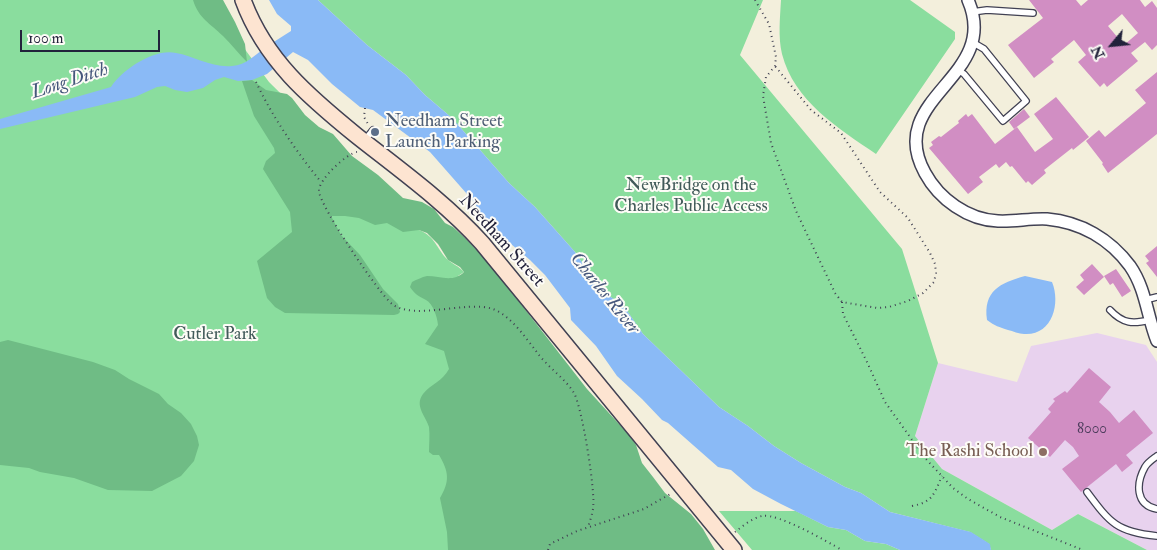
<!DOCTYPE html>
<html>
<head>
<meta charset="utf-8">
<style>
  body { margin:0 }
  #map { position:relative; width:1157px; height:550px; overflow:hidden; background:#f3efdc; font-family:"IM FELL Double Pica",serif }
  canvas { display:block }
  .north { position:absolute; left:1087px; top:20px; width:50px; height:50px; -webkit-text-stroke:4px #fdfcf7; paint-order:stroke; rotate:242deg; font-size:14px; font-weight:700; line-height:20px; text-align:center; color:#22223b }
  .north::after { content:''; display:block; margin:auto; width:18px; height:22px; background:#22223b; clip-path:polygon(50% 0,100% 100%,50% 72%,0 100%) }
  .scale { position:absolute; left:20px; top:30px; width:140px; height:22px; box-sizing:border-box; border:2px solid #22223b; border-top:0; padding-left:6px; font-size:15px; line-height:18px; white-space:nowrap; color:#22223b; -webkit-text-stroke:4px #fdfcf7; paint-order:stroke }
</style>
</head>
<body>
<div id="map">
<canvas width="1157" height="550"></canvas>
<div class="north">N</div>
<div class="scale">100 m</div>
</div>
<script>
const c = document.querySelector('canvas').getContext('2d');
c.lineJoin = 'round';
function fillPath(path, color) {
  c.fillStyle = color;
  c.fill(path, 'evenodd');
}
function trace(path, color, width, dash) {
  c.strokeStyle = color;
  c.lineWidth = width;
  c.lineCap = dash ? 'butt' : 'round';
  c.setLineDash(dash || []);
  c.stroke(path);
}
function write(font, color, halo, rows, align = 'center') {
  c.font = font + ' "IM FELL Double Pica",serif';
  c.lineWidth = 4;
  c.setLineDash([]);
  c.textBaseline = 'middle';
  c.strokeStyle = halo;
  c.fillStyle = color;
  for (const [text, x, y, turn = 0] of rows) {
    c.save();
    c.translate(x, y);
    c.rotate((+turn || 0) * Math.PI / 180);
    c.textAlign = isNaN(turn) ? turn : align;
    if (halo) c.strokeText(text, 0, 0);
    c.fillText(text, 0, 0);
    c.restore();
  }
}
fillPath(new Path2D(`
  M 1097,333 L 1146,345 L 1157,362 L 1157,550 L 1147,550 L 1078,514 L 1052,530 L 942,469 L 915,436 L 938,363 L 1017,382 L 1031,346 Z`), '#e8d2ee');
fillPath(new Path2D(`
  M 0,0 L 219,0 L 241,44 L 269,82 L 419,230 C 436,237 436,248 447,259 C 452,264 459,266 464,272 L 458,276 L 704,550 L 0,550 Z
  M 318,0 L 763,0 L 740,55 L 902,249 L 938,363 L 915,436 L 942,469 L 1052,530 L 1078,514 L 1147,550 L 991,550 L 989,544 L 970,532 L 890,512 L 861,493 L 845,487 L 801,463 L 774,446 L 748,426 L 719,407 L 643,334 L 623,305 L 600,290 L 575,252 L 535,207 L 509,183 L 452,118 L 425,95 L 406,75 L 367,45 Z
  M 781,0 L 910,0 L 955,32 L 955,39 L 876,154 C 838,128 794,101 782,54 C 778,37 780,18 781,0 Z
  M 719,511 L 796,511 L 828,527 L 846,530 L 865,541 L 886,544 L 900,550 L 752,550 Z`), '#8add9e');
fillPath(new Path2D(`
  M 193,0 L 223,0 L 235,22 L 245,44 L 247,62 C 239,54 231,44 223,36 C 210,23 199,19 193,0 Z
  M 252,80 L 266,90 L 287,94 L 292,98 L 305,115 L 319,127 L 333,134 L 352,156 L 378,175 L 403,198 L 422,202 L 434,209 L 445,223 L 453,227 L 465,238 L 489,263 L 587,389 L 630,436 L 636,445 L 642,463 L 653,477 L 665,493 L 691,514 L 703,529 L 715,550 L 448,550 L 447,532 L 440,498 C 450,481 449,472 439,455 L 433,455 L 429,452 C 429,444 430,435 429,427 C 426,416 414,406 423,394 C 432,383 442,382 449,369 L 444,351 L 425,344 L 438,325 C 437,316 433,304 426,300 C 418,296 415,294 410,287 L 412,282 C 416,280 422,277 427,276 C 440,276 453,283 464,272 L 460,267 L 448,260 L 438,244 L 427,233 L 419,230 L 403,232 L 387,223 L 375,225 L 359,218 L 345,216 L 331,216 L 341,235 L 360,255 L 383,289 L 398,304 L 400,312 L 398,314 L 394,315 L 285,313 L 275,307 L 267,298 L 257,261 L 292,232 L 290,212 L 263,169 L 266,161 L 275,153 L 274,148 L 254,116 L 242,81 Z
  M 8,340 L 93,362 L 115,370 L 129,379 L 159,394 L 168,404 L 181,413 L 191,424 L 197,436 L 199,445 L 194,461 L 181,476 L 152,491 L 108,490 L 74,478 L 40,472 L 29,468 L 0,465 L 0,342 Z`), '#6fbc85');
fillPath(new Path2D(`
  M 269,0 L 318,0 L 367,45 L 406,75 L 425,95 L 452,118 L 509,183 L 535,207 L 575,252 L 600,290 L 623,305 L 643,334 L 719,407 L 748,426 L 774,446 L 801,463 L 845,487 L 861,493 L 890,512 L 971,532 L 990,544 L 991,550 L 900,550 L 886,544 L 865,541 L 846,530 L 828,527 L 781,504 L 753,489 L 731,470 L 718,467 L 668,423 L 662,420 L 642,399 L 617,376 L 596,346 L 571,320 L 570,308 L 545,275 L 530,260 L 492,228 L 481,215 L 474,202 L 430,152 L 373,110 L 360,107 L 332,84 L 308,60 L 293,52 L 267,74 L 252,80 L 238,81 L 224,77 L 215,80 L 203,88 L 187,92 L 175,90 L 165,86 L 157,87 L 135,97 L 0,129 L 0,119 L 111,87 C 122,70 154,48 176,53 C 194,56 212,68 232,66 C 247,65 254,55 265,48 C 273,42 282,37 291,31 L 291,26 L 277,14 Z
  M 1025,276 L 1052,282 C 1061,304 1052,336 1024,334 C 1019,334 1013,331 1008,330 C 999,327 995,326 987,320 C 983,291 1000,283 1025,276 Z`), '#8abaf6');
fillPath(new Path2D(`
  M 1029,0 L 1076,0 L 1081,6 L 1088,0 L 1140,0 L 1145,7 L 1152,1 L 1157,8 L 1157,45 L 1152,50 L 1145,42 L 1131,53 L 1138,61 L 1107,87 L 1104,83 L 1100,87 L 1078,62 L 1086,55 L 1074,40 L 1051,59 L 1054,62 L 1034,78 L 1008,45 L 1043,18 ZM 1122,14 L 1138,33 L 1124,45 L 1108,26 Z
  M 1157,72 L 1157,134 L 1108,173 L 1102,164 L 1103,163 L 1086,141 L 1099,130 L 1105,137 L 1146,103 L 1135,90 Z
  M 1056,97 L 1089,137 L 1073,150 L 1072,148 L 1044,170 L 1046,173 L 1032,185 L 1028,181 L 1026,183 L 1012,166 L 1010,167 L 1006,162 L 999,168 L 996,164 L 979,177 L 983,182 L 968,194 L 929,148 L 933,145 L 931,142 L 939,136 L 941,137 L 955,126 L 959,123 L 958,121 L 966,114 L 968,117 L 972,114 L 995,144 L 1017,127 L 1035,152 L 1053,139 L 1034,114 Z
  M 1024,109 L 1030,117 L 1014,129 L 1009,122 Z
  M 1157,246 L 1157,277 L 1146,263 L 1149,261 L 1145,256 Z
  M 1092,264 L 1104,277 L 1084,295 L 1076,287 L 1084,280 L 1080,275 Z
  M 1116,269 L 1131,291 L 1122,297 L 1113,283 L 1110,285 L 1104,276 Z
  M 1089,368 L 1111,387 L 1099,402 L 1110,412 L 1119,423 L 1134,410 L 1153,433 L 1126,455 L 1133,463 L 1122,472 L 1116,464 L 1081,492 L 1062,469 L 1079,456 L 1073,447 L 1065,440 L 1050,457 L 1028,438 L 1051,412 L 1048,409 L 1055,401 L 1053,399 L 1065,391 L 1067,393 Z`), '#d18ec3');
const service = new Path2D(`
  M 972,12 L 987,10 L 1033,13
  M 958,70 L 964,74 L 1003,121 L 1026,101 L 984,49 L 972,42
  M 364,141 L 373,130
  M 1145,300 L 1157,297
  M 1110,310 C 1123,324 1133,324 1150,320
  M 1157,456 C 1153,459 1148,462 1145,467 C 1136,483 1135,505 1157,509
  M 1087,492 C 1110,523 1117,532 1157,536`);
const minor = new Path2D(`
  M 968,0 C 1002,78 883,97 925,173 C 939,199 968,220 998,221 C 1014,222 1031,218 1047,219 C 1081,222 1110,239 1130,266 C 1146,289 1147,316 1157,341`);
const secondary = new Path2D(`
  M 243,0 C 265,60 309,97 357,136 C 400,170 445,202 482,243 L 734,550`);
trace(service, '#414153', 8);
trace(minor, '#414153', 14);
trace(secondary, '#414153', 18);
trace(new Path2D(`
  M 755,0 L 769,24 L 776,57 L 775,66 L 766,77 L 763,96 L 771,143 L 796,211 L 835,293 L 842,302 L 877,308 L 889,307 L 908,301 L 923,293 L 934,282 L 936,273 L 935,264 L 930,253 L 908,218 L 880,192 L 841,133 L 811,110 L 775,66
  M 256,82 C 273,118 296,151 321,182
  M 365,108 L 364,117 L 368,124
  M 357,152 C 347,153 318,180 319,191 C 319,205 380,295 392,304 C 415,321 466,300 493,309 C 511,316 525,337 536,351 C 547,367 565,378 574,393 C 582,407 596,493 593,509 C 592,515 590,521 588,527
  M 842,302 L 843,314 L 867,362 L 885,402 L 925,458 L 953,488 L 968,499 L 1000,517 L 1083,550
  M 912,506 C 933,502 934,494 942,476
  M 735,532 C 743,526 752,518 762,516 C 778,513 826,541 842,550
  M 548,550 L 550,544 L 577,531 L 644,509 L 672,493`), '#414153', 2, [1, 4]);
trace(service, '#fff', 5.5);
trace(minor, '#fff', 11);
trace(secondary, '#fde4d1', 15);
for (const [x, y, r, color] of [
  [375,132,5,"#5c6f8a"],
  [1043,452,5,"#8d6e63"]
]) {
  const dot = new Path2D();
  dot.arc(x, y, r, 0, 2 * Math.PI);
  c.fillStyle = color;
  c.fill(dot);
  trace(dot, '#fdfcf7', 2);
}
write('15px', '#4e3d5d', null, [
  ["8000",1092,430]
]);
write('18px', '#4e5e75', '#fdfcf7', [
  ["Needham Street",385,122],
  ["Launch Parking",385,143]
], 'left');
write('18px', '#415a59', '#fdfcf7', [
  ["NewBridge on the",691,186],
  ["Charles Public Access",691,207],
  ["Cutler Park",215,335]
]);
write('18px', '#22223b', '#fdfcf7', [
  ["Needham Street",501,241,48]
]);
write('18px', '#785e54', '#fdfcf7', [
  ["The Rashi School",1033,452]
], 'right');
write('italic 19px', '#46577c', '#fdfcf7', [
  ["Long Ditch",70,82,-18],
  ["Charles River",604,294,51]
]);
</script>
</body>
</html>
